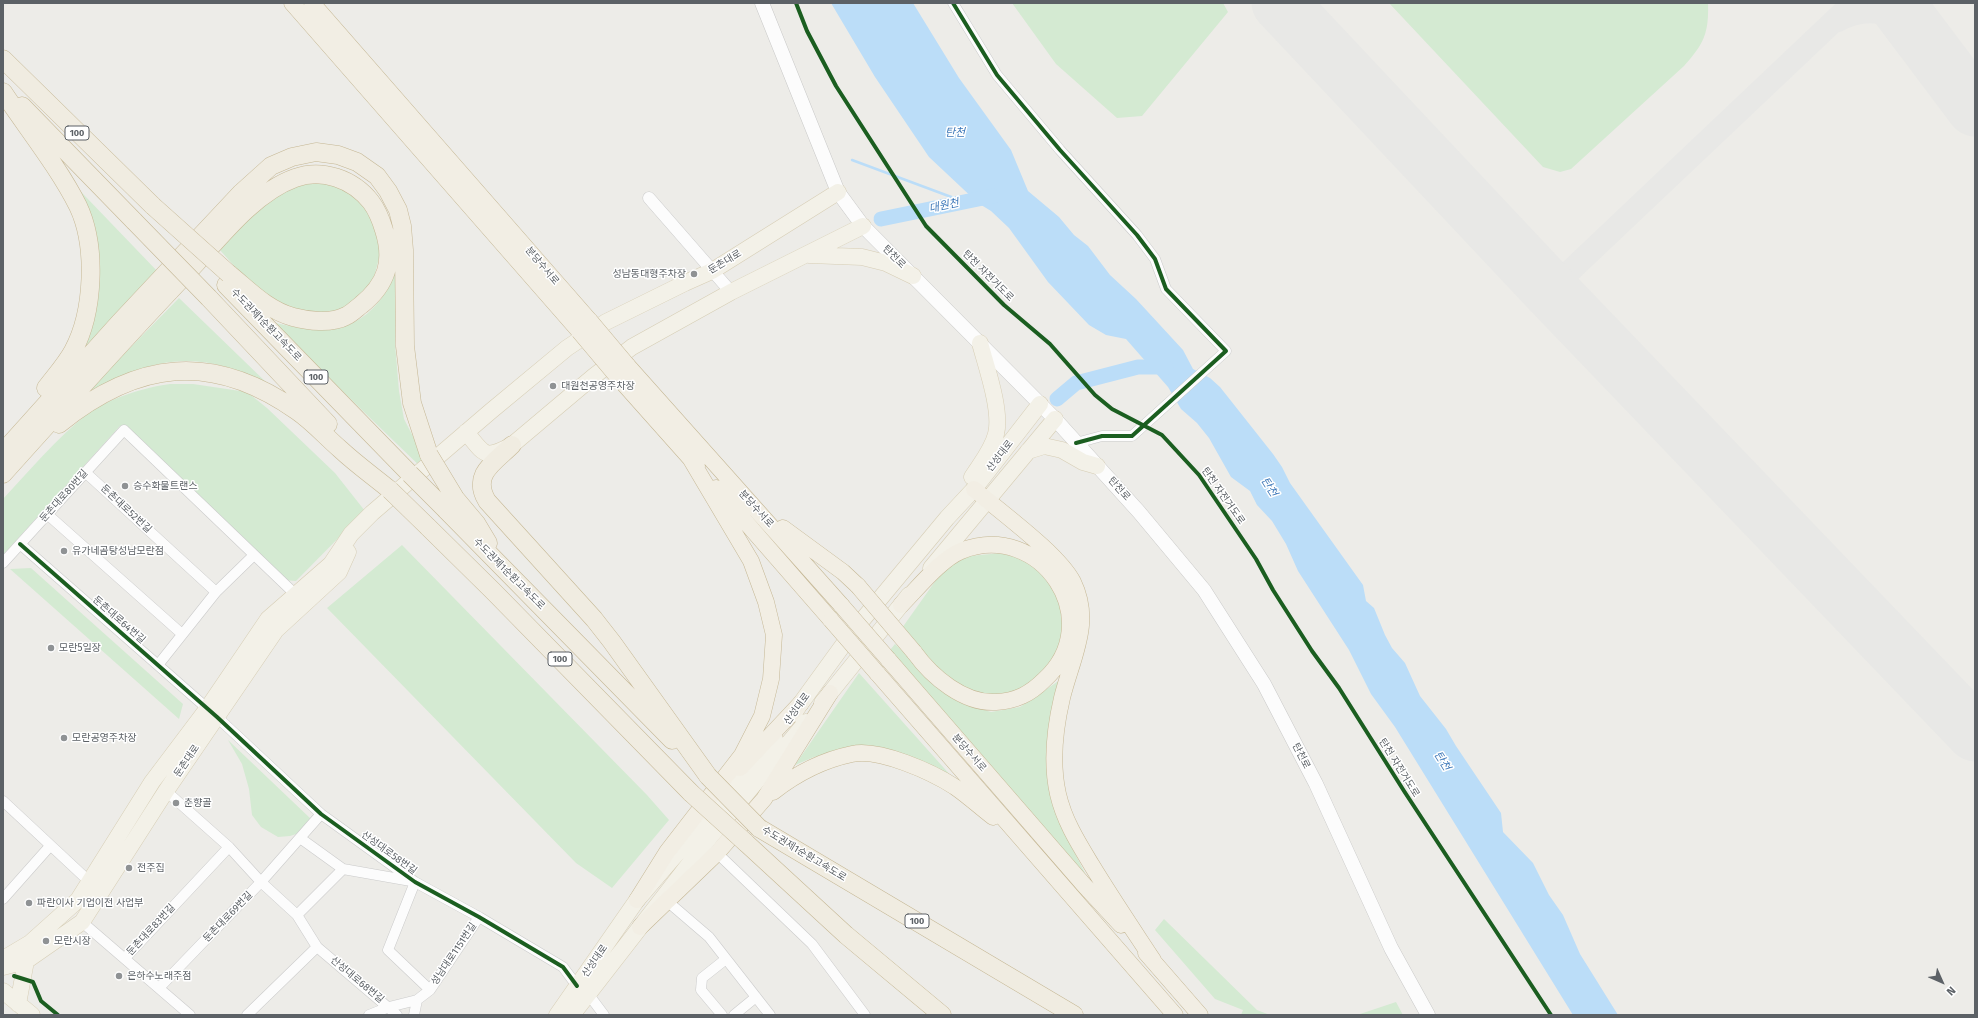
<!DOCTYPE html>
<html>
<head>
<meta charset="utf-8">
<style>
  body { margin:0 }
  #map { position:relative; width:1978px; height:1018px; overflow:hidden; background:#edece8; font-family:"Fira Sans",sans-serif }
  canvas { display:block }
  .frame { position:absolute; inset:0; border:4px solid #5c6166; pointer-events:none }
  .north { position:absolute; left:1922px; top:962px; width:40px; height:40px; -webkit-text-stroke:3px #fff; paint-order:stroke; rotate:135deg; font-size:11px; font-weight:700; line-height:16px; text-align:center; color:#5c6166 }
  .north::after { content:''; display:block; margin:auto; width:14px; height:18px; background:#5c6166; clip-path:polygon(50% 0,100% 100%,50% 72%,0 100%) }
</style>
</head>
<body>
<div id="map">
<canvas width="1978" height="1018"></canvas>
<div class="frame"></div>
<div class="north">N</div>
</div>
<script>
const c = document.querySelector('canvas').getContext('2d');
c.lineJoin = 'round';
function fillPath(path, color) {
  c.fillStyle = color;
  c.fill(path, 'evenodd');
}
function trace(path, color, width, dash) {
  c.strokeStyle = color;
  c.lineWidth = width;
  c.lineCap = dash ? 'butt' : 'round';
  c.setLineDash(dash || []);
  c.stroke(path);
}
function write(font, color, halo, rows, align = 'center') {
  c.font = font + ' "Fira Sans","Noto Sans KR",sans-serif';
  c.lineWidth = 3;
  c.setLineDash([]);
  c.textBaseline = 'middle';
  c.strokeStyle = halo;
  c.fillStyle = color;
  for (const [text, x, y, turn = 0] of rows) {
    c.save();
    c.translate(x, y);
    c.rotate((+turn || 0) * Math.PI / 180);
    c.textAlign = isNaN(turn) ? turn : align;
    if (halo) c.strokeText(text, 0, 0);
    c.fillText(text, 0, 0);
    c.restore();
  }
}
fillPath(new Path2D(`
  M 1012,3 L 1223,3 L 1228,12 L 1142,116 L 1117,118 L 1056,64 Z
  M 1389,3 L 1708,3 C 1709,33 1704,44 1684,66 L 1571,169 L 1560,172 L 1543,167 Z
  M 61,171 L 159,273 L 76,358 L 96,287 Z
  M 325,181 L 341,187 L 357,198 L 368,209 L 379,239 L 379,258 L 373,281 L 357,300 L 338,312 L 318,316 L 270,300 L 243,276 L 220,250 L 252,215 L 289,187 Z
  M 397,268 L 395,344 L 399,391 L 404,419 L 420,450 L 428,474 L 271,322 C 316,332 356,338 385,293 C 390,286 393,276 397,268 Z
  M 179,298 L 271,387 C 197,344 145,358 77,402 Z
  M 170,384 L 193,384 L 247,392 L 267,408 L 335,473 L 365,511 L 296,581 L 283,580 L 248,543 L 120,426 L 3,555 L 3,499 C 30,470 56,439 87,414 C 107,399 146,387 170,384 Z
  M 402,545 L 647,795 L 669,820 L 612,888 L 576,863 L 327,608 Z
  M 1001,553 L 1024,560 L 1046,575 L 1063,605 L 1064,626 L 1059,651 L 1029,686 L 1009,695 L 984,695 L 958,686 L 926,658 L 902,628 L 946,566 L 970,556 Z
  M 31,568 L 183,704 L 179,719 L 10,569 Z
  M 895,644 L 957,701 L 991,712 L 1020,707 L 1060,680 L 1050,787 L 1060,824 L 1087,877 L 890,650 Z
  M 859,673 L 952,777 L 851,749 L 814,757 L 795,765 Z
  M 228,740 L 311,819 L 296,834 L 290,836 L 278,837 L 261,827 L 252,815 L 249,789 L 242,764 Z
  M 1164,919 L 1257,1010 L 1270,1015 L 1241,1015 L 1243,1010 L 1215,999 L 1155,930 Z
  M 1396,1002 L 1403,1015 L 1357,1015 Z`), '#d4ead2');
fillPath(new Path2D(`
  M 831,3 L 913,3 L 959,78 L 1011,150 L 1028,191 L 1059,217 L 1074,235 L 1088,246 L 1110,275 L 1136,299 L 1183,350 L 1193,369 L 1210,378 L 1220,387 L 1273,454 L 1282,467 L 1290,483 L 1363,585 L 1366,601 L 1374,608 L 1385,635 L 1392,648 L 1405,663 L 1420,696 L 1446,729 L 1456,746 L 1501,813 L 1503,832 L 1533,863 L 1549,895 L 1563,915 L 1580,954 L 1618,1015 L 1573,1015 L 1395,727 L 1371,694 L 1349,650 L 1298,571 L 1286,544 L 1272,521 L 1257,505 L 1250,491 L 1231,477 L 1209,438 L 1197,423 L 1181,409 L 1168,387 L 1126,339 L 1106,335 L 1089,325 L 1048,282 L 1009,228 L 991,211 L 978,203 L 929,157 L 875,77 Z`), '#bbddf8');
trace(new Path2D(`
  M 852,160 L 962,201`), '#bbddf8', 2.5);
trace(new Path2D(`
  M 881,219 L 993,196
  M 1057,399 L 1076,383 L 1138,367 L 1166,367`), '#bbddf8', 15);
trace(new Path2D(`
  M 1837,21 C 1868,4 1894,12 1919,34
  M 1550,290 L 1853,3`), '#e8e8e6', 23);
trace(new Path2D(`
  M 1280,3 L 1550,290 L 1975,733
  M 1896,3 L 1975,108`), '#e8e8e6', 57);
const minor = new Path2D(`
  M 953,3 L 997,75 L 1060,150 L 1137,235 L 1155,259 L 1166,289 L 1226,351 L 1132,436 L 1102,436 L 1076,443
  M 85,472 L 216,592
  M 47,514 L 182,634
  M 20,544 L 217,717 L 321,814 L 415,882 L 479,917 L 563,967 L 577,986
  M 3,563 L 124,430 L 296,595
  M 158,665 L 216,592 L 254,555
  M 166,791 L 229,847 L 261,882 L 297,915 L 317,947 L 397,1015
  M 3,801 L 92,884
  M 300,838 L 343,869 L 411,881
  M 717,853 L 812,944 L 865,1015
  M 415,882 L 388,950 L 430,990
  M 3,899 L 50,846
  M 667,901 L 709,937 L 770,1015
  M 297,915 L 343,869
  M 82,922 L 190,1015
  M 125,958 L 229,847
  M 159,988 L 261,882 L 321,814
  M 592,999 L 604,1015
  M 247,1015 L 317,947
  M 369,1015 L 389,1007 L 417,1000
  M 414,1015 L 417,1000 L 430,990 L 479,917
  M 722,1015 L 701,990 L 702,978 L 726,959
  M 734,1015 L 756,997`);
const tertiary = new Path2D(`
  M 649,198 L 731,292`);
const secondary = new Path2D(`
  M 762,3 L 838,192 L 863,226 L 1055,419 L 1139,512 L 1204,590 L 1264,684 L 1316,784 L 1391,948 L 1428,1015`);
const primary = new Path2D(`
  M 809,255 L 862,257 L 886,263 L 913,276
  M 466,432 C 485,455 484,460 512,445 L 594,376 L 632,347 L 731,292 L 863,226
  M 1028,451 L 1044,446 L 1062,450 L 1083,462 L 1097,466
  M 972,477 C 981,463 992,450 996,434 C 1002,411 986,366 980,343
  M 931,568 L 1055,419
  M 822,703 L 909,595
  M 793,714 L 854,630 L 947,518 L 974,489 L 1040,404
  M 3,959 L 30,943 L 78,900 L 152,782 L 207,709 L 268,619 L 331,564 L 351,534 L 372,513 L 491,411 L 567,348 L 606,322 L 685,283 L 712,271 L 838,192
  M 3,967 L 26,961 L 82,922 L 166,791 L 276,630 L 339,572 L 348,552
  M 3,991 L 32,1015
  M 18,1004 L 26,961
  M 557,1015 L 637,900 L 775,739
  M 572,1015 L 707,841 L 806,722`);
const trunk = new Path2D(`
  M 292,3 L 579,331
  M 312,3 L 590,321
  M 627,365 L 842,606
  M 616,375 L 697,466
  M 716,488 L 831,620
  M 974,489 C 1000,512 1058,553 1073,582 C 1093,623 1072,657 1062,698 C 1055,728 1051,763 1058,794 C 1064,820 1077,841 1091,864 C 1111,897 1132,928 1153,960
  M 783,528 L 843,572 L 858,586
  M 901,605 C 917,589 941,559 961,551 C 1041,519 1109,621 1044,680 C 1030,694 1016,701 996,702 C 964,704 932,677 914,652
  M 888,659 L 1084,885 L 1121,925
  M 877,673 L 1175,1015
  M 740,768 L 801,703
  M 773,792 C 796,774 823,760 852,754 C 879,748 932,772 955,787 C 968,796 980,807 993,817
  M 637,900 L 667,852 L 742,755 L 762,716 L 771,679 L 774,635 L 766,602 L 751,561 L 690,458
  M 640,927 L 717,853 L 764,799 L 830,693
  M 1146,953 L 1200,1015`);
const motorway = new Path2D(`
  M 3,59 L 153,206
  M 3,92 C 27,128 59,168 78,206 C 97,246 94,312 73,351 C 66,364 55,376 46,388
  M 22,106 L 134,221
  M 226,285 L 410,474
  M 209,298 L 328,424
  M 59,424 C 137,361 212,351 297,411 C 313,422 326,437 340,449 C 356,464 373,476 390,490
  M 512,445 C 495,462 471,474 487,501 L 594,619 L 612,642 L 708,776
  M 3,452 L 119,323 L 241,193 L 271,166 L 292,157 L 316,152 L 338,155 L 357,162 L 377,176 L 388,191 L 398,210 L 402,226 L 404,250 L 405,346 L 412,403 L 429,455
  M 3,474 C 64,406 125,338 188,272 C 218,240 253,193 295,178 C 322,168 353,179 371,202 C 377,210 381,220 384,230 C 394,261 387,284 361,305 C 357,308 351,314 346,316 C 331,324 308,321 293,317 C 267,310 249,290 229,274
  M 455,498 L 476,523 L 488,543
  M 446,510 L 672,740
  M 428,527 L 493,591 L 691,793
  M 759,828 L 1074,1015
  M 745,842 L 846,935 L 942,1015`);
trace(minor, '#cacaca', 11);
trace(tertiary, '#cacaca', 13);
trace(secondary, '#c9c9c8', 15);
trace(primary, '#d6cdb4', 17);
trace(trunk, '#c5b794', 17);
trace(motorway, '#c5b794', 19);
trace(minor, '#fcfcfc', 10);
trace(tertiary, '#fcfcfc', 12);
trace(secondary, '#fcfcfc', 14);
trace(primary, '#f3f1e8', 16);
trace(trunk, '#f2eee4', 16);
trace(motorway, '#f0ece1', 18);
const trunkBridge = new Path2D(`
  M 590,321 L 627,365
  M 579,331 L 616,375
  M 858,586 L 914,652
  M 842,606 L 888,659
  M 831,620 L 877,673`);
const motorwayBridge = new Path2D(`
  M 153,206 L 229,274
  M 134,221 L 209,298
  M 429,455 L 455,498
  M 410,474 L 446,510
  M 390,490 L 428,527
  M 708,776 L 759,828
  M 691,793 L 745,842`);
trace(trunkBridge, '#c5b794', 17, []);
trace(motorwayBridge, '#c5b794', 19, []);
trace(trunkBridge, '#f2eee4', 16);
trace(motorwayBridge, '#f0ece1', 18);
trace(new Path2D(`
  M 796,3 L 807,31 L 836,86 L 926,226 L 1004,305 L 1050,344 L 1095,395 L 1112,409 L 1162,435 L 1199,475 L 1256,559 L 1273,590 L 1312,651 L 1339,688 L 1404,791 L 1551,1015
  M 953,3 L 997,75 L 1060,150 L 1137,235 L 1155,259 L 1166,289 L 1226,351 L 1132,436 L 1102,436 L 1076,443
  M 20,544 L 217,717 L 321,814 L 415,882 L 479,917 L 563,967 L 577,986
  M 14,976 L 33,982 L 41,1001 L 58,1015`), '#1b5e20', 4);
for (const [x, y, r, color] of [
  [694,274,4,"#8f9294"],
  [553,386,4,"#8f9294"],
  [125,486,4,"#8f9294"],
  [64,551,4,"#8f9294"],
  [51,648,4,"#8f9294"],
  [64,738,4,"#8f9294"],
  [176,803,4,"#8f9294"],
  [129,868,4,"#8f9294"],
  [29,903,4,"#8f9294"],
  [46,941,4,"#8f9294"],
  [119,976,4,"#8f9294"]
]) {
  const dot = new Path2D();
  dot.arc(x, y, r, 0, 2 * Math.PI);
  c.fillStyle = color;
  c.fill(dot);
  trace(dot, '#fff', 1.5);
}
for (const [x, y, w] of [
  [77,133,24],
  [316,377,24],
  [560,659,24],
  [917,921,24]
]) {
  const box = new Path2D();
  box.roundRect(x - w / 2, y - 7, w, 14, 3);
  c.fillStyle = '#fff';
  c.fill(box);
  trace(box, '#5c6166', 1);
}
write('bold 9px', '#5c6166', null, [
  ["100",77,133],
  ["100",316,377],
  ["100",560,659],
  ["100",917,921]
]);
write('10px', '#5c6166', '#fff', [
  ["탄천로",894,257,45],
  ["둔촌대로",725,262,-31],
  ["분당수서로",542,266,50],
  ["탄천 자전거도로",988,276,45],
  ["수도권제1순환고속도로",266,325,46],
  ["산성대로",1000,456,-52],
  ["탄천로",1119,489,48],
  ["둔촌대로80번길",64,496,-48],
  ["탄천 자전거도로",1223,496,55],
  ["둔촌대로52번길",126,509,43],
  ["분당수서로",756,509,48],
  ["수도권제1순환고속도로",509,574,45],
  ["둔촌대로64번길",119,620,41],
  ["산성대로",797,709,-54],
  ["분당수서로",969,753,49],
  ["탄천로",1301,756,63],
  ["둔촌대로",187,761,-56],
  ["탄천 자전거도로",1399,768,58],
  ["산성대로58번길",389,853,36],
  ["수도권제1순환고속도로",804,854,31],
  ["둔촌대로69번길",228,917,-46],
  ["둔촌대로83번길",151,930,-47],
  ["성남대로1151번길",454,954,-56],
  ["산성대로",595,961,-55],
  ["산성대로68번길",357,980,40]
]);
write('10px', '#5c6166', '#fff', [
  ["성남동대형주차장",686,274,"right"],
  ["대원천공영주차장",561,386],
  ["승수화물트랜스",133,486],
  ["유가네곰탕성남모란점",72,551],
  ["모란5일장",59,648],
  ["모란공영주차장",72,738],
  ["춘향골",184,803],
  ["전주집",137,868],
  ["파란이사 기업이전 사업부",37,903],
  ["모란시장",54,941],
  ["은하수노래주점",127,976]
], 'left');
write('italic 11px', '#3c77b8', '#fff', [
  ["탄천",955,133],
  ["대원천",944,206,-12],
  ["탄천",1269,487,58],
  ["탄천",1442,761,58]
]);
</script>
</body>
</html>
